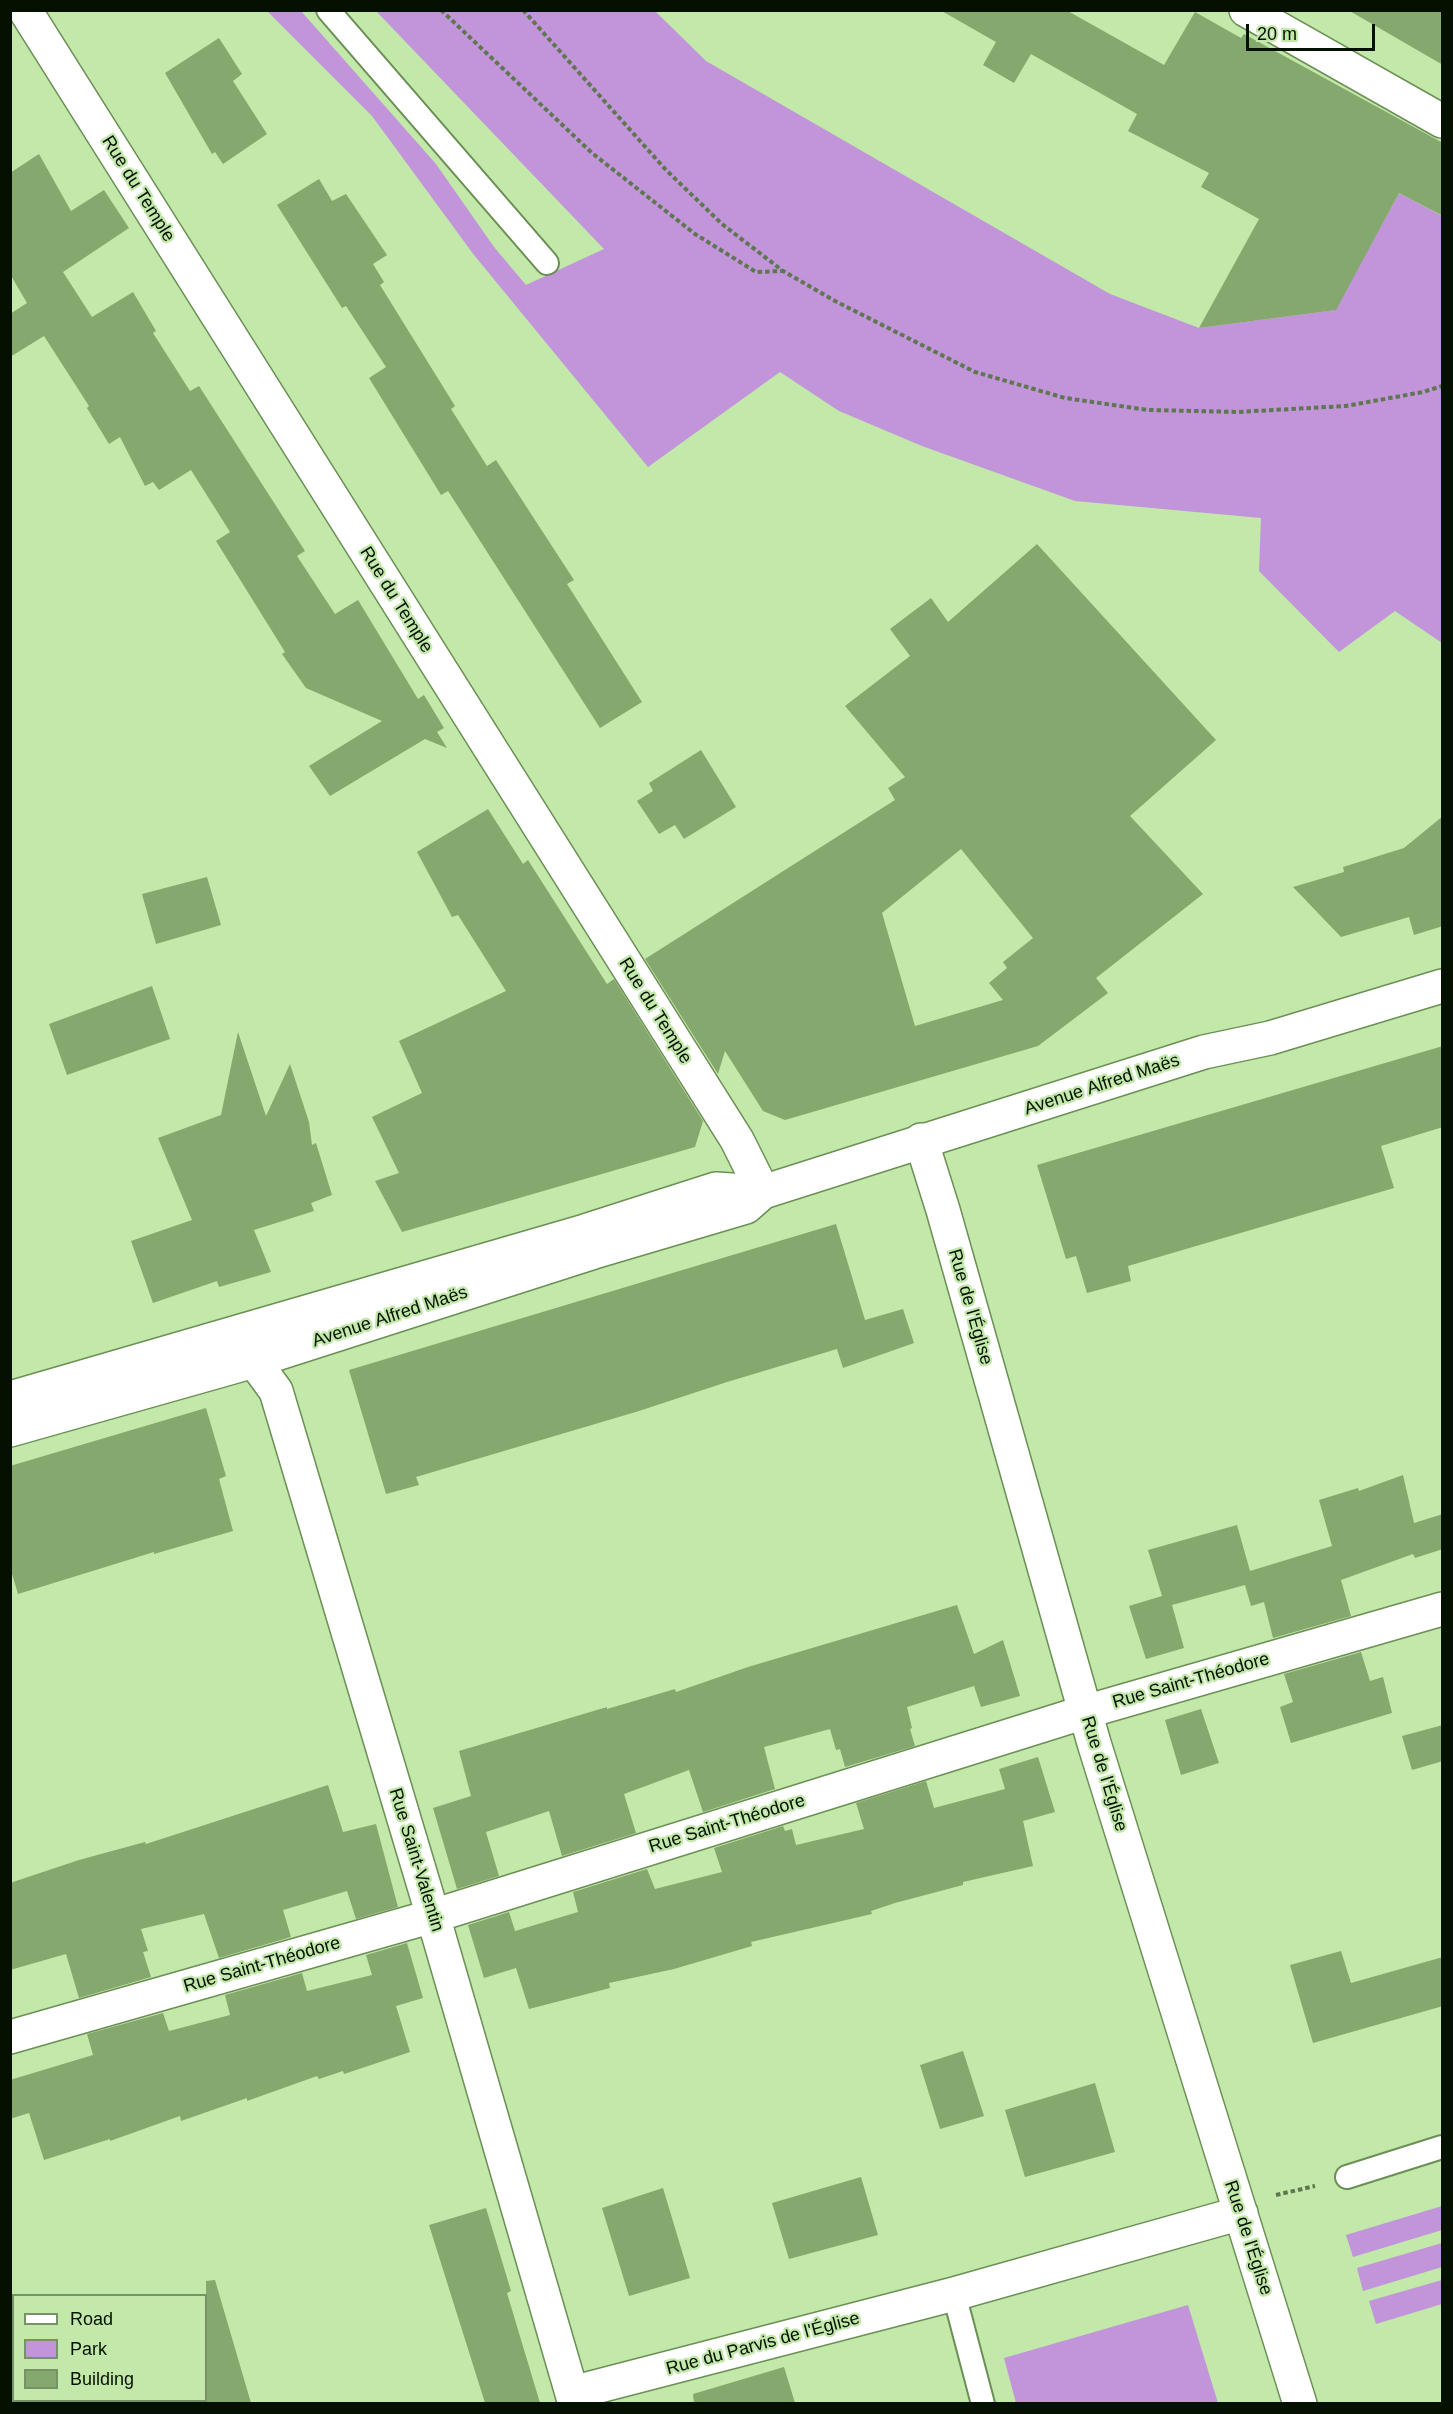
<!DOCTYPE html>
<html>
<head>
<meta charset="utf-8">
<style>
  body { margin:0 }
  #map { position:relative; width:1453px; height:2414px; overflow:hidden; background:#c2e8aa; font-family:Arial,sans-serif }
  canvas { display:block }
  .frame { position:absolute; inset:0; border:12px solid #051100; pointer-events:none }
  .legend { position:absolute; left:12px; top:2294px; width:195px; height:108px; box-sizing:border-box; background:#c2e8aa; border:2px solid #769266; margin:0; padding:8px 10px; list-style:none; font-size:18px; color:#051100 }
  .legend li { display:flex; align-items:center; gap:12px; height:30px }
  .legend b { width:30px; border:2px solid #769266 }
  .scale { position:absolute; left:1246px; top:24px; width:129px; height:27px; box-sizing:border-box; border:3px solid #051100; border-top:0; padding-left:8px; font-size:18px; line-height:21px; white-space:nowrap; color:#051100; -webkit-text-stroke:4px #c2e8aa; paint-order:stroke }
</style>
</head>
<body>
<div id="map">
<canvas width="1453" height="2414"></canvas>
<div class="frame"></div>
<ul class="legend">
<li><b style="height:8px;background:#fff"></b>Road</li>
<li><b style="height:16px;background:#c294da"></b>Park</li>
<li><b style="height:16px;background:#84a86d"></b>Building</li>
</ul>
<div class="scale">20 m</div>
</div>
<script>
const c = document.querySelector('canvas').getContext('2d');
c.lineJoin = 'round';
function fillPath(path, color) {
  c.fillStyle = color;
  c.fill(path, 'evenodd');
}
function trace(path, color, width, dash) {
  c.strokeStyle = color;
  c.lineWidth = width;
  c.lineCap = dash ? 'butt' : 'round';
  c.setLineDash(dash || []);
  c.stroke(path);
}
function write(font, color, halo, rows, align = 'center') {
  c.font = font + ' Arial,sans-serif';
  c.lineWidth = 4.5;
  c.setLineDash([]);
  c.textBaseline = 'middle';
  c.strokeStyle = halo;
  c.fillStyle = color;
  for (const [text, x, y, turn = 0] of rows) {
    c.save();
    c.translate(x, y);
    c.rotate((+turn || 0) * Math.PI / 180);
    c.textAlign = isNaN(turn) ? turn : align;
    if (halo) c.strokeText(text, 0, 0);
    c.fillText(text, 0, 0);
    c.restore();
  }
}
fillPath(new Path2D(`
  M 267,11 L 301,11 L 436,164 L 494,247 L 526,285 L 604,249 L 376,11 L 655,11 L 706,61 L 1110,294 L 1199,328 L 1335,310 L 1399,193 L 1442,216 L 1442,643 L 1395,611 L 1339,652 L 1259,571 L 1261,518 L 1075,501 L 922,446 L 839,411 L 780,372 L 648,467 L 474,255 L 372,116 Z
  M 1442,2206 L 1442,2230 L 1353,2257 L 1346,2235 Z
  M 1442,2243 L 1442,2267 L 1363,2291 L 1357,2268 Z
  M 1442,2280 L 1442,2304 L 1376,2324 L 1369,2301 Z
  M 1188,2305 L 1218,2403 L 1016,2403 L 1004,2358 Z`), '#c294da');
fillPath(new Path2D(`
  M 940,10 L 1066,10 L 1164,65 L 1195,12 L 1241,38 L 1244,34 L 1443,143 L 1443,216 L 1399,193 L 1336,310 L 1199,328 L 1259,219 L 1201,187 L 1209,173 L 1128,131 L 1137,114 L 1031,54 L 1014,83 L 983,65 L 996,42 Z
  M 1348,10 L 1443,10 L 1443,65 Z
  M 219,38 L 242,74 L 233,81 L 267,134 L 223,164 L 215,152 L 212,154 L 165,73 Z
  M 39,154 L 71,211 L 104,190 L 129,228 L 63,272 L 92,317 L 133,292 L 156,331 L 153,333 L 190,391 L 199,386 L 305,551 L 297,556 L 335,614 L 358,600 L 418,699 L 424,695 L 444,728 L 437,732 L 447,748 L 425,739 L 330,796 L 309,766 L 382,721 L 306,688 L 282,654 L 285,652 L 216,541 L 230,532 L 191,470 L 159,490 L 153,482 L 145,486 L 120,437 L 109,444 L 87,408 L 89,406 L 44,336 L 10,357 L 10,314 L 27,303 L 10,274 L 10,173 Z
  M 319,179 L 332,201 L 346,194 L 387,255 L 373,264 L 384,282 L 380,285 L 455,406 L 451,409 L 487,466 L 496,460 L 574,580 L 567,584 L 642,702 L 600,728 L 448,491 L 441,495 L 369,378 L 386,367 L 346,306 L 342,308 L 277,205 Z
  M 1037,544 L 1216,740 L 1130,816 L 1203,894 L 1096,978 L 1108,993 L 1038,1046 L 785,1120 L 763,1111 L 725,1051 L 718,1074 L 645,959 L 895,800 L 888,788 L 905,777 L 845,706 L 910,656 L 890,629 L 931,598 L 948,622 ZM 961,849 L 1033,938 L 1003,962 L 1007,968 L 989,983 L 1003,1000 L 915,1026 L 882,913 Z
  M 701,750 L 736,807 L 684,839 L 675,825 L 659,834 L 637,801 L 653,791 L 649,783 Z
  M 488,809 L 523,864 L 528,860 L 607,984 L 614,979 L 703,1121 L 695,1147 L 402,1232 L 375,1181 L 399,1173 L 372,1117 L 422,1093 L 399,1041 L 506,991 L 458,915 L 452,917 L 417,852 Z
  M 1443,816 L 1443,926 L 1414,935 L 1409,917 L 1341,937 L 1293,887 L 1344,872 L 1343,867 L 1404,848 Z
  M 207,877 L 221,925 L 156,944 L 142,894 Z
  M 152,986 L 170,1039 L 67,1075 L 49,1024 Z
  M 238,1032 L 266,1116 L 290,1064 L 309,1122 L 312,1145 L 316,1143 L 332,1195 L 311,1203 L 314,1211 L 254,1230 L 271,1272 L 219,1287 L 217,1281 L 153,1303 L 131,1241 L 192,1220 L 158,1138 L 221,1115 Z
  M 1443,1046 L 1443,1127 L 1381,1146 L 1394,1188 L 1128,1266 L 1131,1281 L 1087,1293 L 1076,1256 L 1066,1259 L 1037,1165 Z
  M 836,1224 L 865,1320 L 903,1309 L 914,1343 L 843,1368 L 837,1349 L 727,1382 L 639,1411 L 416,1477 L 419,1485 L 386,1494 L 349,1370 Z
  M 206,1408 L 226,1476 L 219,1479 L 233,1531 L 154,1554 L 154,1552 L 18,1594 L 10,1567 L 10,1466 Z
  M 1403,1475 L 1414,1523 L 1443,1514 L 1443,1549 L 1415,1558 L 1413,1554 L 1341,1580 L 1351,1616 L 1273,1638 L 1264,1602 L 1251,1606 L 1245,1585 L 1172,1605 L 1184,1648 L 1146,1659 L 1129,1606 L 1162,1596 L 1148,1550 L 1237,1525 L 1250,1571 L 1332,1546 L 1319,1500 L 1358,1488 L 1359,1491 Z
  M 957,1605 L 974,1654 L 1003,1640 L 1020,1696 L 981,1707 L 974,1686 L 907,1707 L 912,1728 L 910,1729 L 915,1746 L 845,1767 L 840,1749 L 836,1750 L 830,1729 L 764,1747 L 775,1789 L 703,1812 L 689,1770 L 624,1794 L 636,1833 L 562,1856 L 549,1811 L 486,1832 L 499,1876 L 457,1889 L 433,1808 L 471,1796 L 459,1751 L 607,1707 L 607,1709 L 675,1689 L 676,1692 L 748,1667 Z
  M 1361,1652 L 1370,1681 L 1383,1677 L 1392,1713 L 1291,1743 L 1280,1707 L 1293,1702 L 1284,1674 Z
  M 1201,1709 L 1219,1763 L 1181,1775 L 1165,1720 Z
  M 1443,1725 L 1443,1761 L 1412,1770 L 1402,1736 Z
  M 1038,1757 L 1055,1812 L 1023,1821 L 1033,1866 L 963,1882 L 963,1885 L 895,1903 L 871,1911 L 872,1914 L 751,1942 L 752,1946 L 674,1969 L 609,1983 L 610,1988 L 529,2009 L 516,1968 L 484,1978 L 468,1925 L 509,1912 L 515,1931 L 578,1912 L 573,1892 L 647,1869 L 655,1889 L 722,1872 L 714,1848 L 783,1826 L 785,1831 L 792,1829 L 796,1845 L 864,1829 L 856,1803 L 926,1781 L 934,1808 L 1005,1789 L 999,1769 Z
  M 328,1785 L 343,1832 L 376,1824 L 398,1907 L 356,1919 L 347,1891 L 283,1910 L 291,1937 L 219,1958 L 204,1914 L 141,1929 L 148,1951 L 143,1952 L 151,1977 L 79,1998 L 66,1954 L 10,1970 L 10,1883 L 79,1860 L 145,1842 L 146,1844 Z
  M 407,1943 L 423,1998 L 396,2006 L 410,2052 L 344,2074 L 343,2071 L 319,2079 L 317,2076 L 247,2101 L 247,2098 L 181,2121 L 180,2116 L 110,2141 L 110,2139 L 44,2160 L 29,2113 L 10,2119 L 10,2080 L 93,2055 L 87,2034 L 163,2013 L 169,2031 L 230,2015 L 225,1995 L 302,1973 L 307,1991 L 372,1975 L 366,1955 Z
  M 1341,1951 L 1351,1983 L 1443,1957 L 1443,2006 L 1313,2043 L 1290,1965 Z
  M 963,2051 L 984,2116 L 940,2129 L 920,2065 Z
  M 1095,2083 L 1115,2152 L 1025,2177 L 1005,2110 Z
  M 861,2177 L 878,2235 L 789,2259 L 772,2203 Z
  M 663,2188 L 690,2278 L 629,2296 L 602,2208 Z
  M 486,2208 L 511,2291 L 507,2293 L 540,2403 L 485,2403 L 429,2225 Z
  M 215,2280 L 251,2403 L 206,2403 L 206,2281 Z
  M 784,2367 L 795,2403 L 694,2403 L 693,2394 Z`), '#84a86d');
const lane = new Path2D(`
  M 328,10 L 547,263
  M 1347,2177 L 1442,2147
  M 954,2294 L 983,2404`);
const street = new Path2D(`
  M 25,10 L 737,1140 L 763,1192
  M 1246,10 L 1442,121
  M 921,1140 L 943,1210 L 1094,1743 L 1300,2404
  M 233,1344 L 254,1361 L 276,1391 L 433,1916 L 575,2404
  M 10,2037 L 433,1916 L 1085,1712 L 1442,1609
  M 572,2393 L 954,2294 L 1241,2213`);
const secondary = new Path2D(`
  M 10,1398 L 585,1231 L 716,1189 L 763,1192 L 1204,1052 L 1270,1038 L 1442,986
  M 10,1430 L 254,1361 L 594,1252 L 746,1207 L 763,1192`);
trace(lane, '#6c8f55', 26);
trace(street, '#6c8f55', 36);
trace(secondary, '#6c8f55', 36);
trace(new Path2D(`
  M 441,10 L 592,153 L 695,234 L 756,272 L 782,271
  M 523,10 L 666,170 L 722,224 L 783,271 L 835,301 L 975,372 L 1065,398 L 1148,410 L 1238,412 L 1346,406 L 1423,392 L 1442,386
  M 1276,2195 L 1315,2186`), '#5f7751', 4, [4.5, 3]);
trace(lane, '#fff', 22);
trace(street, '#fff', 33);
trace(secondary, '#fff', 33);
write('18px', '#051100', '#c2e8aa', [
  ["Rue du Temple",138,189,58],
  ["Rue du Temple",396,600,58],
  ["Rue du Temple",655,1011,58],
  ["Avenue Alfred Maës",1102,1085,-18],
  ["Rue de l'Église",970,1307,74],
  ["Avenue Alfred Maës",390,1317,-18],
  ["Rue Saint-Théodore",1191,1681,-16],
  ["Rue de l'Église",1104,1774,73],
  ["Rue Saint-Théodore",727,1824,-17],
  ["Rue Saint-Valentin",416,1860,73],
  ["Rue Saint-Théodore",262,1965,-16],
  ["Rue de l'Église",1248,2238,72],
  ["Rue du Parvis de l'Église",763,2344,-15]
]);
</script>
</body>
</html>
